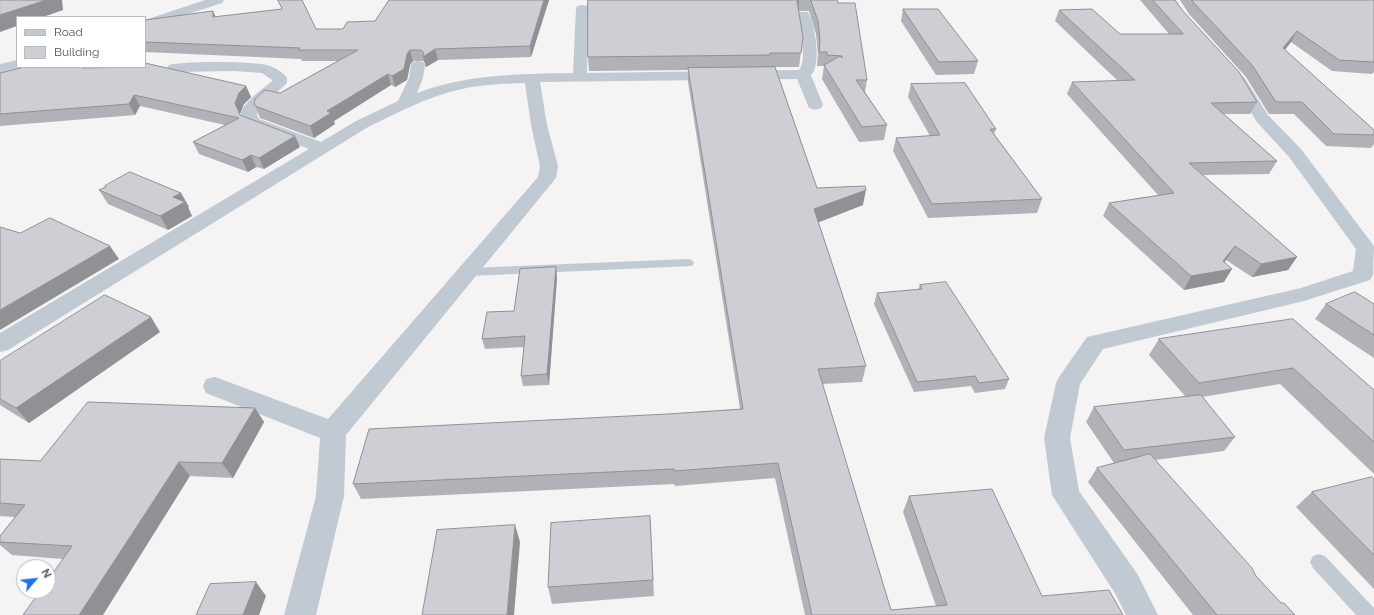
<!DOCTYPE html>
<html>
<head>
<meta charset="utf-8">
<style>
  body { margin:0 }
  #map { position:relative; width:1374px; height:615px; overflow:hidden; background:#f5f3f3; font-family:Raleway,sans-serif }
  canvas { display:block }
  .legend { position:absolute; left:16px; top:16px; width:130px; height:52px; box-sizing:border-box; background:#fff; border:1px solid #b7bbc0; margin:0; padding:5px 7px; list-style:none; font-size:12px; color:#4a5661 }
  .legend li { display:flex; align-items:center; gap:8px; height:20px }
  .legend b { width:20px; border:1px solid #b7bbc0 }
  .north { position:absolute; left:16px; top:559px; width:40px; height:40px; box-sizing:border-box; background:#fff; border:1px solid #b7bbc0; border-radius:50%; rotate:62deg; font-size:11px; font-weight:700; line-height:16px; text-align:center; color:#4a5661 }
  .north::after { content:''; display:block; margin:auto; width:14px; height:18px; background:#1a73e8; clip-path:polygon(50% 0,100% 100%,50% 72%,0 100%) }
</style>
</head>
<body>
<div id="map">
<canvas width="1374" height="615"></canvas>
<ul class="legend">
<li><b style="height:5px;background:#c1cad2"></b>Road</li>
<li><b style="height:11px;background:#cdcfd5"></b>Building</li>
</ul>
<div class="north">N</div>
</div>
<script>
const c = document.querySelector('canvas').getContext('2d');
c.lineJoin = 'round';
function fillPath(path, color) {
  c.fillStyle = color;
  c.fill(path, 'evenodd');
}
function trace(path, color, width, dash) {
  c.strokeStyle = color;
  c.lineWidth = width;
  c.lineCap = dash ? 'butt' : 'round';
  c.setLineDash(dash || []);
  c.stroke(path);
}
fillPath(new Path2D(`
  M 688,259 L 692,260 L 694,263 L 692,266 L 469,276 L 465,275 L 463,272 L 465,269 L 469,268 Z
  M 1319,554 L 1325,556 L 1374,608 L 1374,615 L 1356,615 L 1313,568 L 1310,562 L 1313,556 Z`), '#c1cad2');
fillPath(new Path2D(`
  M 582,5 L 587,6 L 588,9 L 587,73 L 799,70 C 808,59 799,28 797,15 L 798,12 L 808,12 C 815,23 822,66 811,75 L 823,105 L 821,108 L 815,110 L 809,108 L 797,79 L 540,82 L 547,125 L 558,166 L 556,178 L 346,435 L 344,496 L 316,615 L 284,615 L 316,496 L 320,438 L 206,393 L 203,386 L 206,379 L 215,377 L 328,419 L 538,177 L 540,166 L 531,125 L 525,83 C 503,84 480,84 458,90 C 427,97 397,113 368,127 L 8,350 L 0,352 L 0,333 L 309,149 L 246,125 C 244,122 241,118 241,114 C 242,103 264,88 272,81 L 272,80 L 262,73 L 234,71 L 174,72 L 169,71 L 167,68 L 169,65 C 183,61 257,61 270,66 C 276,68 284,73 287,78 L 287,83 L 258,110 L 257,115 L 259,119 L 321,142 L 356,121 L 398,101 L 409,78 L 411,65 L 413,62 L 418,61 L 423,62 L 425,65 L 423,78 L 417,93 C 467,74 519,74 573,73 L 576,9 L 577,6 Z
  M 1239,76 L 1244,77 L 1268,115 L 1301,149 L 1374,246 L 1373,275 L 1370,280 L 1304,301 L 1103,349 L 1080,384 L 1070,438 L 1079,491 L 1138,575 L 1158,615 L 1126,615 L 1116,595 L 1052,495 L 1044,438 L 1056,383 L 1059,377 L 1087,337 L 1301,288 L 1353,271 L 1356,249 L 1289,157 L 1256,121 L 1232,80 L 1234,77 Z`), '#c1cad2');
fillPath(new Path2D(`
  M 205,0 L 224,0 L 222,3 L 145,28 L 145,20 Z
  M 17,60 L 17,67 L 22,67 L 0,73 L 0,64 Z`), '#c1cad2');
fillPath(new Path2D(`
  M 278,0 L 302,0 L 316,29 L 343,29 L 375,21 L 389,0 L 549,0 L 531,57 L 438,60 L 426,67 L 425,63 L 423,61 L 413,61 L 410,65 L 407,80 L 395,87 L 391,85 L 334,121 L 335,124 L 314,138 L 260,118 L 254,103 L 280,93 L 338,61 L 302,61 L 301,59 L 145,52 L 145,20 L 213,11 L 216,17 L 282,9 Z
  M 588,0 L 837,0 L 867,80 L 865,92 L 887,125 L 884,140 L 859,142 L 822,79 L 824,66 L 817,66 L 818,54 L 816,34 L 809,11 L 798,11 L 801,51 L 799,67 L 775,67 L 817,188 L 863,205 L 818,222 L 866,366 L 862,382 L 822,384 L 891,610 L 936,606 L 903,512 L 909,496 L 1042,596 L 1123,615 L 805,615 L 775,478 L 675,486 L 674,484 L 361,499 L 353,484 L 668,414 L 740,409 L 688,82 L 688,70 L 589,71 L 588,57 Z
  M 1140,0 L 1175,0 L 1182,10 L 1257,102 L 1250,114 L 1224,114 L 1277,161 L 1269,174 L 1203,175 L 1297,257 L 1288,270 L 1252,277 L 1226,260 L 1225,262 L 1224,282 L 1184,290 L 1103,216 L 1109,203 L 1158,195 L 1067,94 L 1072,82 L 1118,81 L 1055,21 L 1059,10 L 1120,34 L 1169,34 Z
  M 1180,0 L 1374,0 L 1374,72 L 1372,74 L 1332,71 L 1291,42 L 1285,50 L 1374,130 L 1374,144 L 1371,148 L 1326,146 L 1294,114 L 1269,114 L 1246,77 L 1189,14 Z
  M 903,9 L 978,61 L 974,74 L 936,75 L 901,21 Z
  M 84,67 L 246,86 L 251,97 L 244,104 L 240,114 L 240,115 L 300,147 L 264,169 L 256,167 L 248,172 L 199,154 L 193,142 L 225,125 L 140,106 L 135,115 L 0,126 L 0,73 Z
  M 911,84 L 996,129 L 994,134 L 1042,199 L 1037,213 L 928,218 L 893,151 L 896,138 L 930,136 L 908,97 Z
  M 105,186 L 181,193 L 189,207 L 188,207 L 192,216 L 168,230 L 108,204 L 99,190 L 105,187 Z
  M 556,267 L 557,278 L 549,385 L 523,386 L 521,376 L 524,347 L 485,349 L 482,339 L 514,311 Z
  M 920,285 L 1009,379 L 1005,389 L 975,393 L 971,386 L 914,392 L 874,304 L 877,293 L 918,290 Z
  M 1326,304 L 1374,304 L 1374,358 L 1315,319 Z
  M 160,332 L 29,423 L 0,405 L 0,361 Z
  M 1159,339 L 1354,373 L 1374,390 L 1374,474 L 1280,384 L 1202,397 L 1235,437 L 1224,451 L 1155,460 L 1256,576 L 1281,603 L 1295,615 L 1193,615 L 1088,482 L 1097,468 L 1114,463 L 1086,422 L 1094,407 L 1186,397 L 1149,355 Z
  M 255,408 L 264,422 L 233,478 L 190,476 L 63,559 L 12,555 L 0,545 L 0,536 L 15,517 L 0,516 L 0,459 L 40,461 Z
  M 1374,479 L 1374,589 L 1296,507 L 1312,492 Z
  M 650,516 L 654,596 L 552,604 L 548,587 Z`), '#b0b2b7');
fillPath(new Path2D(`
  M 46,0 L 62,0 L 63,10 L 43,17 L 17,17 L 17,26 L 0,32 L 0,15 Z
  M 544,0 L 549,0 L 531,57 L 530,46 Z
  M 798,0 L 799,0 L 798,10 L 797,1 Z
  M 213,11 L 217,21 L 213,17 Z
  M 1297,31 L 1291,42 L 1277,59 L 1283,48 Z
  M 435,49 L 438,60 L 426,67 L 423,57 Z
  M 410,50 L 413,61 L 410,65 L 407,80 L 395,87 L 392,76 Z
  M 388,74 L 391,85 L 334,121 L 335,124 L 314,138 L 310,126 L 327,111 Z
  M 246,86 L 251,97 L 244,104 L 240,114 L 235,103 L 239,93 Z
  M 134,95 L 140,106 L 135,115 L 129,104 Z
  M 295,136 L 300,147 L 264,169 L 259,158 Z
  M 251,155 L 256,167 L 248,172 L 242,160 Z
  M 866,190 L 863,205 L 812,225 L 814,209 Z
  M 181,193 L 189,207 L 188,207 L 192,216 L 168,230 L 160,216 L 173,197 Z
  M 110,246 L 119,259 L 0,330 L 0,310 Z
  M 1235,246 L 1226,260 L 1217,272 L 1232,269 L 1224,282 L 1184,290 L 1191,276 L 1223,261 Z
  M 1297,257 L 1288,270 L 1252,277 L 1261,264 Z
  M 556,267 L 557,278 L 549,385 L 547,374 Z
  M 151,317 L 160,332 L 29,423 L 16,408 Z
  M 255,408 L 264,422 L 233,478 L 222,463 Z
  M 179,462 L 190,476 L 103,615 L 79,615 Z
  M 515,525 L 520,542 L 514,615 L 507,615 Z
  M 256,582 L 266,596 L 259,615 L 243,615 Z`), '#909195');
const building = new Path2D(`
  M 0,0 L 46,0 L 0,15 Z
  M 278,0 L 302,0 L 316,29 L 343,29 L 347,22 L 375,21 L 389,0 L 544,0 L 530,46 L 435,49 L 423,57 L 424,53 L 421,50 L 410,50 L 407,54 L 404,69 L 392,76 L 388,74 L 327,111 L 331,113 L 310,126 L 255,106 L 254,103 L 255,99 L 265,90 L 280,93 L 358,50 L 298,50 L 300,48 L 145,42 L 145,20 L 213,11 L 213,17 L 282,9 Z
  M 588,0 L 798,0 L 797,1 L 803,37 L 801,53 L 770,53 L 770,55 L 588,57 Z
  M 811,0 L 837,0 L 838,3 L 855,3 L 867,80 L 856,80 L 887,125 L 862,127 L 824,65 L 840,56 L 842,58 L 842,56 L 827,55 L 827,52 L 819,52 L 820,40 L 818,21 Z
  M 1153,0 L 1175,0 L 1182,10 L 1239,72 L 1257,102 L 1211,103 L 1277,161 L 1189,163 L 1297,257 L 1261,264 L 1235,246 L 1223,261 L 1232,269 L 1191,276 L 1109,203 L 1174,193 L 1072,82 L 1135,80 L 1059,10 L 1092,9 L 1120,34 L 1183,34 Z
  M 1192,0 L 1374,0 L 1374,62 L 1339,60 L 1297,31 L 1283,48 L 1374,130 L 1374,135 L 1334,134 L 1302,102 L 1276,102 L 1252,65 L 1194,3 Z
  M 903,9 L 938,9 L 978,61 L 939,62 Z
  M 145,63 L 246,86 L 239,93 L 235,103 L 240,115 L 295,136 L 259,158 L 251,155 L 242,160 L 193,142 L 239,118 L 134,95 L 129,104 L 0,114 L 0,73 L 25,67 L 82,67 L 82,68 L 145,67 Z
  M 775,67 L 817,188 L 865,186 L 866,190 L 814,209 L 866,366 L 818,369 L 891,610 L 947,605 L 909,496 L 992,489 L 1042,596 L 1109,590 L 1123,615 L 812,615 L 778,463 L 674,471 L 674,469 L 353,484 L 369,429 L 668,414 L 743,409 L 688,68 Z
  M 965,83 L 996,129 L 990,129 L 1042,199 L 932,204 L 896,138 L 940,135 L 911,84 Z
  M 130,172 L 181,193 L 173,197 L 185,202 L 160,216 L 99,190 L 106,187 L 105,186 Z
  M 50,218 L 110,246 L 0,310 L 0,227 L 20,233 Z
  M 556,267 L 547,374 L 521,376 L 525,336 L 482,339 L 487,312 L 514,311 L 520,269 Z
  M 946,282 L 1009,379 L 979,383 L 975,376 L 917,382 L 877,293 L 922,289 L 920,285 Z
  M 1355,292 L 1374,304 L 1374,335 L 1326,304 Z
  M 105,295 L 151,317 L 16,408 L 0,399 L 0,361 Z
  M 1293,319 L 1374,390 L 1374,442 L 1293,368 L 1199,383 L 1159,339 Z
  M 1201,395 L 1235,437 L 1124,450 L 1094,407 Z
  M 88,402 L 255,408 L 222,463 L 179,462 L 79,615 L 23,615 L 40,591 L 48,591 L 48,580 L 72,546 L 0,542 L 0,536 L 25,505 L 0,503 L 0,459 L 40,461 Z
  M 1150,454 L 1252,568 L 1256,576 L 1281,603 L 1284,603 L 1295,615 L 1217,615 L 1097,468 Z
  M 1372,477 L 1374,479 L 1374,555 L 1312,492 Z
  M 650,516 L 653,580 L 548,587 L 551,523 Z
  M 515,525 L 507,615 L 422,615 L 437,530 Z
  M 256,582 L 243,615 L 196,615 L 210,584 Z`);
fillPath(building, '#cdcfd5');
trace(building, '#909195', 1);
</script>
</body>
</html>
